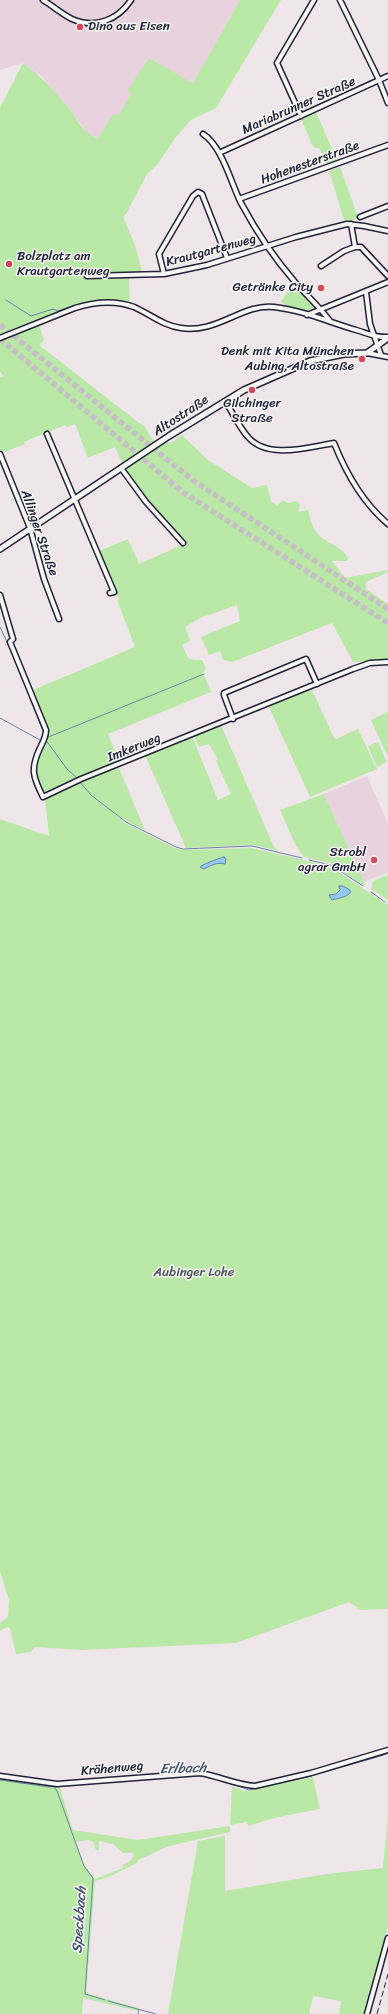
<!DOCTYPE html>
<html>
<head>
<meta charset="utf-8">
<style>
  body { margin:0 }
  canvas { display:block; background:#efe6e9 }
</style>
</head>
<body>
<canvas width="388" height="2014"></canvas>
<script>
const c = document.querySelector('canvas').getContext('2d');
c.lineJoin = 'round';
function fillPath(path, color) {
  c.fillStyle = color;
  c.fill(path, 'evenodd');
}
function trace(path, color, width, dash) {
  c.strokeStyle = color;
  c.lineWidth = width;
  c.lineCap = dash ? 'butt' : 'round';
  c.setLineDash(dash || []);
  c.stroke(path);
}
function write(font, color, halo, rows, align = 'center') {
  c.font = font + ' Sriracha,sans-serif';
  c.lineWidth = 3;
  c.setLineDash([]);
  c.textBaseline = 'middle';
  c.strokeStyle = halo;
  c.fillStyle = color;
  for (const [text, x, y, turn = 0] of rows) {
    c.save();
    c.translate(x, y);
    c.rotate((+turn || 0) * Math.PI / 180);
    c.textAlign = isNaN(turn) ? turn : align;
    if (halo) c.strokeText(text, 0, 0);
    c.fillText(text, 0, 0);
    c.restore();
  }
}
fillPath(new Path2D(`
  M 0,0 L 240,0 L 193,83 L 149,58 L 128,91 L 131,94 L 118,117 L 113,115 L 98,139 L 87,133 L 68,107 L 40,75 L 23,63 L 0,70 Z
  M 367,776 L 388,824 L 388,872 L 364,882 L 324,794 Z`), '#e7d2de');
fillPath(new Path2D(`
  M 240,0 L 281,0 L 216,108 L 191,120 L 175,138 L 158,164 L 147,174 L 126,214 L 123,217 L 135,245 L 143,275 L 129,274 L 130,308 C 92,300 74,311 39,325 L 44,340 L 39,345 L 139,423 L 144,425 L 153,441 L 171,443 L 182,435 L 208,460 L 252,488 L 267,485 L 271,501 L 277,506 L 283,500 L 288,503 L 297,501 L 300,505 L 298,512 L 308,510 C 310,517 312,527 317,533 C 325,544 344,546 348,559 L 347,561 L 332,561 L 345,578 L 388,570 L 388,572 L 366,582 L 366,589 L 388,604 L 388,659 L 353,662 L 332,623 L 232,662 L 223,660 L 220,651 L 209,655 L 201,637 L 240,621 L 237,605 L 200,618 L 185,627 L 190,641 L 182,645 L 188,658 L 194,660 L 202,660 L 206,668 L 203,673 L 211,692 L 108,734 L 120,763 L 44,794 L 37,783 L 34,766 L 49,733 L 33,690 L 135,647 L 117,600 L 119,599 L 99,551 L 128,539 L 139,564 L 187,543 L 166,524 L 144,498 L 125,470 L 115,447 L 88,458 L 75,424 L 67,427 L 65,425 L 24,442 L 25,444 L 2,453 L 0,450 L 0,377 L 3,376 L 0,371 L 0,108 L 23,63 C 40,75 54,90 67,106 C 79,120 79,130 98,139 L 113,114 L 118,116 L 131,94 L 127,91 L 149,58 L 193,83 Z
  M 316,112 L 338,162 L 327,166 L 320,149 L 313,147 L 301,119 Z
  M 340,167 L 358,217 L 350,223 L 345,223 L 329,171 Z
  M 293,285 L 313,304 L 313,308 C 305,313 286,308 281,301 Z
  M 311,688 L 334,738 L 336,739 L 358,729 L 377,769 L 310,797 L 268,705 Z
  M 388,712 L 388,757 L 371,720 Z
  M 221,725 L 274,847 L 279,851 L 253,845 L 186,848 L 145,755 L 192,736 L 218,800 L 231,794 L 216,761 L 218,759 L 209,744 L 199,747 L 195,738 L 196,735 Z
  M 378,742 L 387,762 L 377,767 L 368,746 Z
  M 118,766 L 145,830 L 126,821 L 114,813 L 125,823 L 175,848 L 184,850 L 251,848 L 330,866 L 386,904 L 388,903 L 388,1609 L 361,1610 L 349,1602 L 236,1643 L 81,1650 L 34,1647 L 31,1652 L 16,1654 L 10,1628 L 7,1627 L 0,1631 L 0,1623 L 8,1617 L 9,1600 L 0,1571 L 0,819 L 49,836 L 45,798 Z
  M 324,794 L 364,882 L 365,885 L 362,885 L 331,863 L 304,857 L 296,846 L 280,810 Z
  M 388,875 L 388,900 L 371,889 L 373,881 Z
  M 0,1775 L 58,1782 L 73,1830 L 138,1840 L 230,1826 L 232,1786 L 244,1791 L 263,1788 L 264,1787 L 313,1777 L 320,1809 L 274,1818 L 248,1826 L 247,1822 L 230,1825 L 230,1832 L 169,1846 L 138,1860 L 137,1863 L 111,1876 L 95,1881 L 86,1993 L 138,2008 L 138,2011 L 83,1998 L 82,2014 L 0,2014 ZM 89,1840 L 93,1842 L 96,1850 L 99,1850 L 99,1841 L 113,1844 L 123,1853 L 133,1853 L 134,1856 L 130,1861 L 122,1865 L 123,1868 L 95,1879 L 84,1864 L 76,1842 Z
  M 388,1817 L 388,1926 L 364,2014 L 339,2014 L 341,2001 L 313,1996 L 309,2014 L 168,2014 L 198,1841 L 225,1836 L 225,1891 L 327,1874 L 383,1868 Z`), '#bae9a7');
const water = new Path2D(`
  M 224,857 L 226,859 L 225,864 C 216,862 212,865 204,869 L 200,867 C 201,865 220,858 224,857 Z
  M 339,886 L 343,886 L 350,890 L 350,893 C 346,898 337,898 332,900 L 329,895 L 336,894 L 340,890 Z`);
fillPath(water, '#93c9f2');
trace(water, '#6686a9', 1);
trace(new Path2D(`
  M 6,300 L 31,316 L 53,309 L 58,311 C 84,301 106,297 133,304
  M 0,627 L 13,655
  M 21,673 L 44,734
  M 0,718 L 40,740
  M 46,738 L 204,674
  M 45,739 L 67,769 L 77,778
  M 32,766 L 36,750 L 43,739
  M 79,781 L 91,795 L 126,822 L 176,847 L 183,849 L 252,846 L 302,858
  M 309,860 L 331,865 L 363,886
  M 371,892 L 385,902
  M 186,1776 L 206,1776
  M 0,1780 L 49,1787 L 155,1778
  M 221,1780 L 249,1790 L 311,1776 L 384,1755
  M 54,1787 L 57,1791 L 84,1866 L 93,1878 L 85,1994 L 105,2000
  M 108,2001 L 156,2014
  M 138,2014 L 139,2010`), '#6686a9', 1);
trace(new Path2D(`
  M 0,325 L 194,481 L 388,609
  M 0,339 L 184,493 L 388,623`), '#c6bfc6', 5.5, [5.5, 3]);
const minor = new Path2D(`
  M 43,0 C 53,6 62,14 72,19 C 95,29 118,20 131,0
  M 340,0 L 379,80 L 388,103
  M 301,116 L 277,63 L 314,0
  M 203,134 C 222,146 231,183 241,203 C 256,231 274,258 295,282 C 306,295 319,306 330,321
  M 219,153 L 388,76
  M 239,199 L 388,145
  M 360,217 L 388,206
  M 351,224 L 355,247 L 361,247 L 388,276
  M 321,266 L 344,251 L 355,247
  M 164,274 L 159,254 L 193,196 L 198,192 L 202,194 L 227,258
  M 87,276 L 164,274 L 207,265 L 296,237 L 347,224 L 364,226 L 388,231
  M 366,292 L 370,324 L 381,355
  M 307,315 L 388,282
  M 0,338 L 75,308 C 94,302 115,300 134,307 C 150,314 164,326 181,328 C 217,334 243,303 274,307 C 302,310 329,322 356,330 C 367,333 376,338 388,337
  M 367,353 L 388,357
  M 225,401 C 233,413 239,427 248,437 C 268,460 309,447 334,443 C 346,473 363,503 388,524
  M 47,434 L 114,592 L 110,593
  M 0,454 L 30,528 L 44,579 L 59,619
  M 121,468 L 146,502 L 183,543
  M 0,595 L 13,639 L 10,642 L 46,730 C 46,737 43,742 40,748 C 30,769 33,777 43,797 L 81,779 L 353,669 L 370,663 L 388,662
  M 233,719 L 224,695 L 224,693 L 306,659 L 317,684
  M 0,1776 L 57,1784 L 200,1773 C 219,1776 236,1785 255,1786 L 311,1773 L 388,1750
  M 367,2014 L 388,1938`);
const major = new Path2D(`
  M 0,549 L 169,436 L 244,390 L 310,361 L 344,354 L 367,353 L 388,338`);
trace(minor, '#22223b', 7);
trace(major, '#22223b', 8);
trace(minor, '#f6f6f2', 4);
trace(major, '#f6f6f2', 5);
trace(new Path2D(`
  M 377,2014 L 388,1974`), '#22223b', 1, [6, 3]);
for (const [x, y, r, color] of [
  [80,27,4,"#d1495b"],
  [9,264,4,"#d1495b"],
  [321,288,4,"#d1495b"],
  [362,359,4,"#d1495b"],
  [252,390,4,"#d1495b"],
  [374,860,4,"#d1495b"]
]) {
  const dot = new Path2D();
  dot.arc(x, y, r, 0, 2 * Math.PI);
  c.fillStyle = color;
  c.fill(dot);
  trace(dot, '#f6f6f2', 1.5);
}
write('13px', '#22223b', '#f6f6f2', [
  ["Dino aus Eisen",88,27,"left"],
  ["Bolzplatz am",17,257,"left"],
  ["Krautgartenweg",17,272,"left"],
  ["Getränke City",313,288],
  ["Denk mit Kita München",354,352],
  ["Aubing, Altostraße",354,367],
  ["Gilchinger",252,404,"center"],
  ["Straße",252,419,"center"],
  ["Strobl",366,853],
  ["agrar GmbH",366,868]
], 'right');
write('13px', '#22223b', '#f6f6f2', [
  ["Mariabrunner Straße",299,106,-24],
  ["Hohenesterstraße",310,163,-20],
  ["Krautgartenweg",211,251,-15],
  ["Altostraße",181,416,-33],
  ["Allinger Straße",39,533,71],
  ["Imkerweg",134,748,-22],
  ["Krähenweg",112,1769,-5]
]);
write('13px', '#485456', '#f6f6f2', [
  ["Aubinger Lohe",194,1273]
]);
write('italic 14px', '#445472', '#f6f6f2', [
  ["Erlbach",183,1769,-2],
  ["Speckbach",80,1920,-86]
]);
</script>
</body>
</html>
